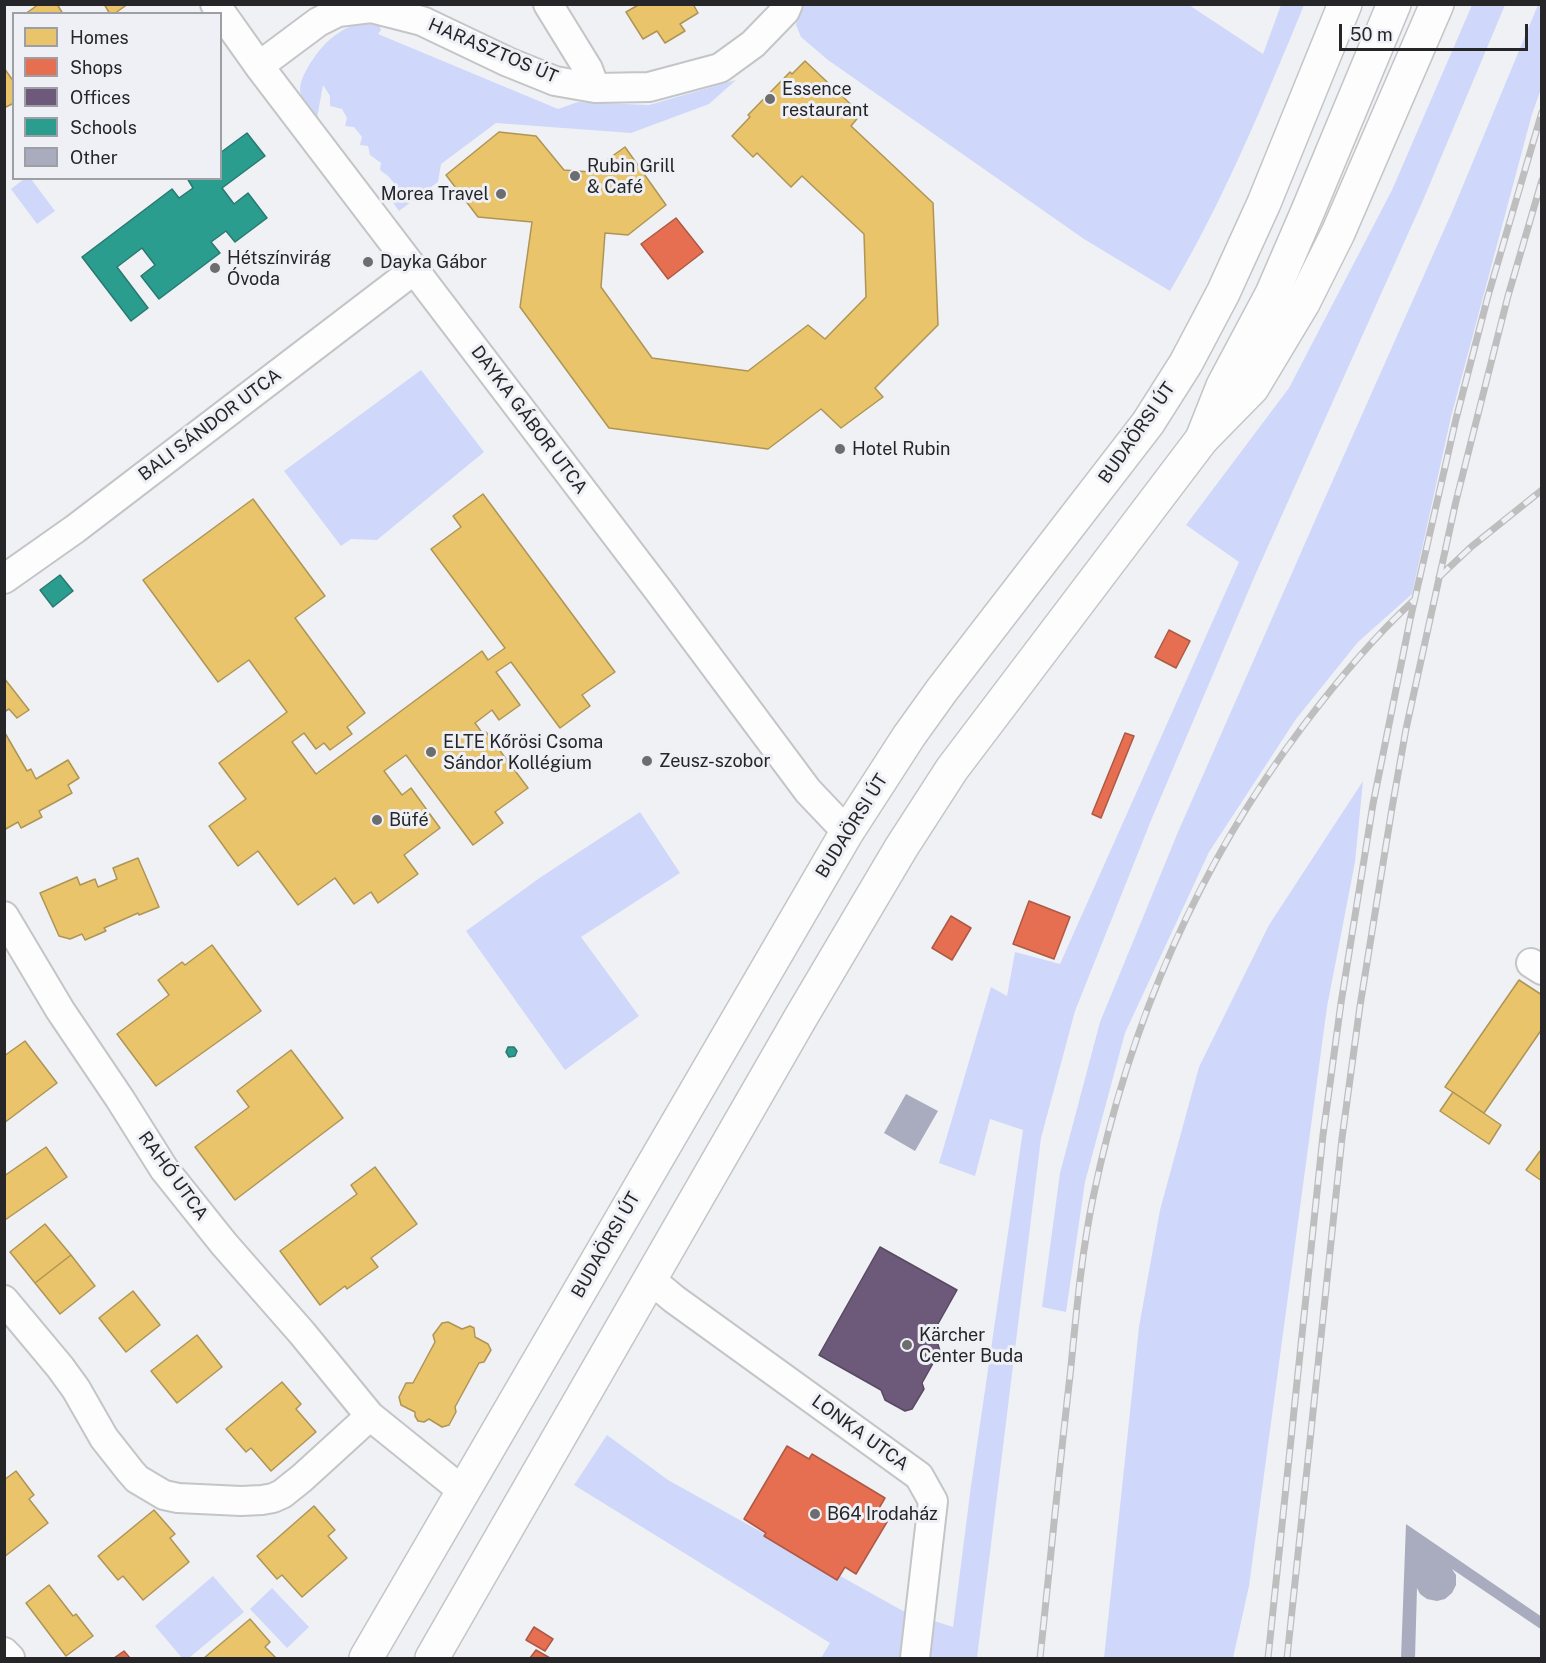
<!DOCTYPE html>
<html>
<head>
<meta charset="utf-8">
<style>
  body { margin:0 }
  #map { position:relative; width:1546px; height:1663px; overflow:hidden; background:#f0f1f4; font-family:"Public Sans",sans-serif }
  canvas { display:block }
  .frame { position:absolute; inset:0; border:6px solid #262628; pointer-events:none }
  .legend { position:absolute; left:12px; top:12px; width:210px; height:168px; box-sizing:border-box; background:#eef0f6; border:2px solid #9e9fa4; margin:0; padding:8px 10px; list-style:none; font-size:18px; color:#262628 }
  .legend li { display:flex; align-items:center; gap:12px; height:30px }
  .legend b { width:30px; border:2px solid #9e9fa4 }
  .scale { position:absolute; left:1339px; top:24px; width:189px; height:27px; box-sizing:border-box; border:3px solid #262628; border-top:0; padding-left:8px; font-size:18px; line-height:21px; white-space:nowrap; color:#262628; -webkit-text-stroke:4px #eef0f6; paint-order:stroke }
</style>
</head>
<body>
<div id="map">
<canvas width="1546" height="1663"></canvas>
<div class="frame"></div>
<ul class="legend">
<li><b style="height:16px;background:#e9c46a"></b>Homes</li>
<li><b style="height:16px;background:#e76f51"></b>Shops</li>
<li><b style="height:16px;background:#6d597a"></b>Offices</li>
<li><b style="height:16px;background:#2a9d8f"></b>Schools</li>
<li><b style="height:16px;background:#a9acbe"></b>Other</li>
</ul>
<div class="scale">50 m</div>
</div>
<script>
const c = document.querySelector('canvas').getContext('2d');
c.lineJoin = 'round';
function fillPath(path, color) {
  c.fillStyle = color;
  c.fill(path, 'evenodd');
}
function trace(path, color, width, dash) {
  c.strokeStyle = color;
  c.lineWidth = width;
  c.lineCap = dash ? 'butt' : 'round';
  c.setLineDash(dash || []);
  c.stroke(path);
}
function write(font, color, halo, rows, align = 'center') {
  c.font = font + ' "Public Sans",sans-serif';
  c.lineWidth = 6;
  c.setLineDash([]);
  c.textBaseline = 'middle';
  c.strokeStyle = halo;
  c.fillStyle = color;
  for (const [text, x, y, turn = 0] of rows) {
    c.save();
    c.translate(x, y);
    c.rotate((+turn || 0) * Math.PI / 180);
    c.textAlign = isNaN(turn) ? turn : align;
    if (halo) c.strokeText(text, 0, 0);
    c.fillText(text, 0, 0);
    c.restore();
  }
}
fillPath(new Path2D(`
  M 805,5 L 1189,5 L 1263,54 L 1281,5 L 1304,5 C 1264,102 1224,200 1170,291 L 1084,239 L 828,60 L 801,37 L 796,25 L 799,15 Z
  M 1472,5 L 1505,5 L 1424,198 L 1256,573 L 1152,818 L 1075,1011 L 1041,1138 L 977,1658 L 821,1658 L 830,1643 L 574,1485 L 607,1435 L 668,1480 L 903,1611 L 953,1627 L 971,1486 L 1023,1130 L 990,1119 L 975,1176 L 939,1163 L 991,987 L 1007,996 L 1015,952 L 1060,964 L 1239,562 L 1186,525 L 1289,388 L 1392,190 Z
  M 1538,5 L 1542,5 L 1541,89 L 1532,114 L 1451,417 L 1412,594 L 1358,642 L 1296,719 L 1209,852 L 1125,1033 L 1085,1182 L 1066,1312 L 1042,1307 L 1060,1173 L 1100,1022 L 1178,832 L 1321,507 L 1452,212 Z
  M 371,20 L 379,24 L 381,30 L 378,34 L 558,109 L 578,102 L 649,105 L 736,80 L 709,104 L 631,133 L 496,123 L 441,164 L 438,182 L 399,211 L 391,200 L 394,183 L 388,176 L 380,170 L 381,163 L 370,155 L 368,146 L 360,145 L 362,137 L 354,127 L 345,126 L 347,118 L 342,109 L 330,106 L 330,96 L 323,85 L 317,118 C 312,111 304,103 301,95 C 298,86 303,76 307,69 C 322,42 341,26 371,20 Z
  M 24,179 L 31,179 L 55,211 L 37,224 L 11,189 Z
  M 421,370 L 484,452 L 377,540 L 351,539 L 341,546 L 284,471 Z
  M 1363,781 L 1355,862 L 1327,1007 L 1249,1586 L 1233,1658 L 1104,1658 L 1139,1327 L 1160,1210 L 1199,1067 L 1269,925 Z
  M 640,812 L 680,873 L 581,937 L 639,1016 L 565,1070 L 466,931 L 541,877 Z
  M 213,1576 L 244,1612 L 189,1658 L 182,1658 L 155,1626 Z
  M 272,1588 L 309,1627 L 287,1648 L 250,1609 Z`), '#cfd8fa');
const homes = new Path2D(`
  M 39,4 L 57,4 L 63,14 L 25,14 Z
  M 104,4 L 128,4 L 114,14 L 110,14 Z
  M 640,4 L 693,4 L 698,13 L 680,24 L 685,31 L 665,43 L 657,31 L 643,39 L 626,12 Z
  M 805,61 L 861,114 L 851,126 L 933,203 L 938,325 L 875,388 L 883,397 L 841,428 L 821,409 L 768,449 L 609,428 L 520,307 L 532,222 L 478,217 L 446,175 L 499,132 L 536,136 L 564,170 L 590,172 L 625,147 L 666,205 L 628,235 L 605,233 L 601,287 L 652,358 L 748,371 L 808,325 L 825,339 L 866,297 L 864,234 L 802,176 L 791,187 L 757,153 L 753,157 L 732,136 L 750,117 L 748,115 L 790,72 L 792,74 Z
  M 4,68 L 14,82 L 14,103 L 4,108 Z
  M 483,494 L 615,672 L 582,695 L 590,706 L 560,728 L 511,662 L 496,672 L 520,705 L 499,720 L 492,710 L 475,723 L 483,734 L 486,732 L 528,788 L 495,812 L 503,823 L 473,845 L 406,755 L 384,771 L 402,795 L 411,788 L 440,828 L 404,855 L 418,874 L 378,903 L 371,892 L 354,904 L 335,878 L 298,905 L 258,851 L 238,866 L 209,826 L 246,799 L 219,763 L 287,712 L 249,660 L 218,682 L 143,580 L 253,499 L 325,596 L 295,618 L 365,713 L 347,727 L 352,734 L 330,750 L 324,743 L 316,749 L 304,733 L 292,742 L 316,774 L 482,651 L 488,660 L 505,648 L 431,549 L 461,527 L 453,516 Z
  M 4,678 L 29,710 L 17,718 L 9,709 L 4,712 Z
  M 5,733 L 27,771 L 31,769 L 36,779 L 68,760 L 79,778 L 68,785 L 72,793 L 39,811 L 42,817 L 21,828 L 18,822 L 4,830 Z
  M 138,858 L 159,907 L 139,915 L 138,913 L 104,928 L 106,931 L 85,940 L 82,934 L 70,939 L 59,936 L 40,893 L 77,877 L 80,885 L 95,879 L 98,887 L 117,879 L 113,868 Z
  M 212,945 L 261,1011 L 156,1086 L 117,1034 L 169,995 L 158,980 L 182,962 L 185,965 Z
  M 1519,980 L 1542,995 L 1542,1029 L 1484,1113 L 1445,1087 Z
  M 25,1041 L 57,1083 L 4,1123 L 4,1056 Z
  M 291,1050 L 343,1118 L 235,1200 L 195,1147 L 249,1107 L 237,1091 Z
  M 1453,1092 L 1501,1125 L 1489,1144 L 1440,1111 Z
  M 46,1147 L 67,1177 L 5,1220 L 4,1176 Z
  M 1540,1151 L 1542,1152 L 1542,1181 L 1526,1170 Z
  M 375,1167 L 417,1224 L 371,1258 L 378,1267 L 347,1289 L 345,1286 L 320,1305 L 280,1251 L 357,1194 L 351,1185 Z
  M 45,1224 L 71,1255 L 35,1283 L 10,1252 Z
  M 71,1255 L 95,1286 L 60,1314 L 35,1283 Z
  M 133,1291 L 160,1325 L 126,1352 L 99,1318 Z
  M 448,1322 L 462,1329 L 470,1326 L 474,1328 L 475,1337 L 488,1344 L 491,1350 L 484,1362 L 479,1363 L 455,1407 L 456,1412 L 449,1425 L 442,1427 L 429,1419 L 424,1422 L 418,1421 L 415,1416 L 415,1412 L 401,1405 L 399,1397 L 406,1383 L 413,1383 L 435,1342 L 433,1335 L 442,1323 Z
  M 197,1335 L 222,1367 L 177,1403 L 151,1371 Z
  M 282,1382 L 301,1404 L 296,1409 L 316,1432 L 271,1471 L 251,1448 L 246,1452 L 226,1429 Z
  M 16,1471 L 34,1495 L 29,1499 L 48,1523 L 4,1557 L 4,1480 Z
  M 314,1506 L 335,1530 L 328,1536 L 347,1558 L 302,1597 L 282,1575 L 277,1579 L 257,1556 Z
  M 154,1510 L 175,1534 L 170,1538 L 189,1562 L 143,1600 L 123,1576 L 118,1580 L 98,1556 Z
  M 49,1585 L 73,1616 L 76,1614 L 93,1636 L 66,1656 L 26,1603 Z
  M 250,1619 L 270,1642 L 265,1647 L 276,1658 L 204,1658 Z`);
fillPath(homes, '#e9c46a');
trace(homes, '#ae9556', 1.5);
const shops = new Path2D(`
  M 676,218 L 703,252 L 668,279 L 641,244 Z
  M 1169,630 L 1190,641 L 1176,668 L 1155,657 Z
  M 1125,733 L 1134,736 L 1101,818 L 1092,814 Z
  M 1029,901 L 1070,917 L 1054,959 L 1013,944 Z
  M 951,916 L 971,928 L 952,960 L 932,948 Z
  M 787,1446 L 809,1459 L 812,1454 L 885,1498 L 878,1510 L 890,1517 L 856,1574 L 845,1567 L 837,1580 L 764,1536 L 766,1533 L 744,1519 Z
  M 534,1627 L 553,1639 L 545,1651 L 526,1640 Z
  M 536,1650 L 550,1658 L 530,1658 Z
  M 124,1651 L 130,1658 L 114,1658 Z`);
fillPath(shops, '#e76f51');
trace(shops, '#ad5945', 1.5);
const offices = new Path2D(`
  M 880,1247 L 957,1290 L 934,1331 L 940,1351 L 922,1383 L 924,1389 L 912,1409 L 905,1411 L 885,1400 L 881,1390 L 819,1355 Z`);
fillPath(offices, '#6d597a');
trace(offices, '#584a61', 1.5);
const schools = new Path2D(`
  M 247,133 L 265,156 L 222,188 L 234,204 L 248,193 L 267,218 L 235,242 L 226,231 L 211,242 L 220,253 L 159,299 L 141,276 L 155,265 L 142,248 L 117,267 L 148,308 L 131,321 L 82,257 L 172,189 L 179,198 L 193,188 L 187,178 L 220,178 L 220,153 Z
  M 60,575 L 73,591 L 53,607 L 40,590 Z
  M 508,1047 L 514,1047 L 517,1051 L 515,1056 L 509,1057 L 506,1052 Z`);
fillPath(schools, '#2a9d8f');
trace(schools, '#297970', 1.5);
fillPath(new Path2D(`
  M 906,1094 L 938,1111 L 915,1151 L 884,1133 Z
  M 1406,1524 L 1542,1617 L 1542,1630 L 1452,1569 L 1456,1575 L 1456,1585 L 1452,1593 L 1445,1599 L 1437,1601 L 1427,1599 L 1420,1594 L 1417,1588 L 1415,1658 L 1401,1658 Z`), '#a9acbe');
const minor = new Path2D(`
  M 215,4 L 259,66 L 659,591 L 808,791 L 847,832
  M 548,4 L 588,69 L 595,88
  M 259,66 L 318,22 L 338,12 L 371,8 L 422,21 L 508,62 L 555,81 L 595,88 L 649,87 L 720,68 L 753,44 L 785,11 L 788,4
  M 4,579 L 75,529 L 414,270
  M 4,916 L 60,1010 L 120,1099 L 164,1169 L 224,1244 L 302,1333 L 370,1416 L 463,1491
  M 1531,963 L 1542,970
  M 650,1279 L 674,1299 L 919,1476 L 933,1501 L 915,1658
  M 4,1300 L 60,1367 L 76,1389 L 104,1438 L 130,1471 L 137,1479 L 164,1495 L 178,1498 L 241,1501 L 262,1500 L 273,1498 L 282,1494 L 302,1478 L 370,1416
  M 4,1652 L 10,1658`);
const secondary = new Path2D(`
  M 1202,439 L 1223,386 L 1272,294 L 1307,213 L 1394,4`);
const primary = new Path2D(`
  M 366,1658 L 847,832 L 909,736 L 942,690 L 1148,423 L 1186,363 L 1223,293 L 1264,203 L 1345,4
  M 432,1658 L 801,1017 L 901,848 L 952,769 L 1202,439 L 1252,388 L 1303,303 L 1338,233 L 1437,4`);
trace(minor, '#c4c5c7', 32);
trace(secondary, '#c4c5c7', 36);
trace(primary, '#c4c5c7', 36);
trace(minor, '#fdfdfd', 28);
trace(secondary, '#fdfdfd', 33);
trace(primary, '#fdfdfd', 33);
const rail = new Path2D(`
  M 1439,577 L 1471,547 L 1542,490
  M 1040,1658 C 1050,1564 1059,1470 1070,1376 C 1076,1317 1081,1256 1093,1198 C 1129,1024 1196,868 1303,726 C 1337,681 1373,638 1414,600
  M 1268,1658 L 1323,1135 L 1341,1003 L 1373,804 L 1410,620 L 1456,419 L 1488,296 L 1542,112
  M 1287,1658 L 1342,1138 L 1360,1006 L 1392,808 L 1406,729 L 1456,501 L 1508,296 L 1542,180`);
trace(rail, '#bebebf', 7);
trace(rail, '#eef0f6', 4.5, [14]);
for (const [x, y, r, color] of [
  [770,99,6,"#6d6d6f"],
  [575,176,6,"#6d6d6f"],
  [501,194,6,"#6d6d6f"],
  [368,262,6,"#6d6d6f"],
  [215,268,6,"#6d6d6f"],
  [840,449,6,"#6d6d6f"],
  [431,752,6,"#6d6d6f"],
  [647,761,6,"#6d6d6f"],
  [377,820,6,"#6d6d6f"],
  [907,1345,6,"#6d6d6f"],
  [815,1514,6,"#6d6d6f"]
]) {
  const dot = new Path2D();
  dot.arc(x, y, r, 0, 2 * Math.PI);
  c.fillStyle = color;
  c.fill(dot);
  trace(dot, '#eef0f6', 2);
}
write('18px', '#262628', '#eef0f6', [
  ["HARASZTOS ÚT",493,51,23],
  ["DAYKA GÁBOR UTCA",529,420,53],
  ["BALI SÁNDOR UTCA",210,425,-37],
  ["BUDAÖRSI ÚT",1137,433,-55],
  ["BUDAÖRSI ÚT",852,826,-58],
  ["RAHÓ UTCA",173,1176,54],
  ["BUDAÖRSI ÚT",606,1245,-60],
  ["LONKA UTCA",860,1433,36]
]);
write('18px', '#262628', '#eef0f6', [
  ["Essence",782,89],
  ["restaurant",782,110],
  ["Rubin Grill",587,166],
  ["& Café",587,187],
  ["Morea Travel",489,194,"right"],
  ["Hétszínvirág",227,258],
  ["Óvoda",227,279],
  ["Dayka Gábor",380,262],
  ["Hotel Rubin",852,449],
  ["ELTE Kőrösi Csoma",443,742],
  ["Sándor Kollégium",443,763],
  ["Zeusz-szobor",659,761],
  ["Büfé",389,820],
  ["Kärcher",919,1335],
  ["Center Buda",919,1356],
  ["B64 Irodaház",827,1514]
], 'left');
</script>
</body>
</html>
